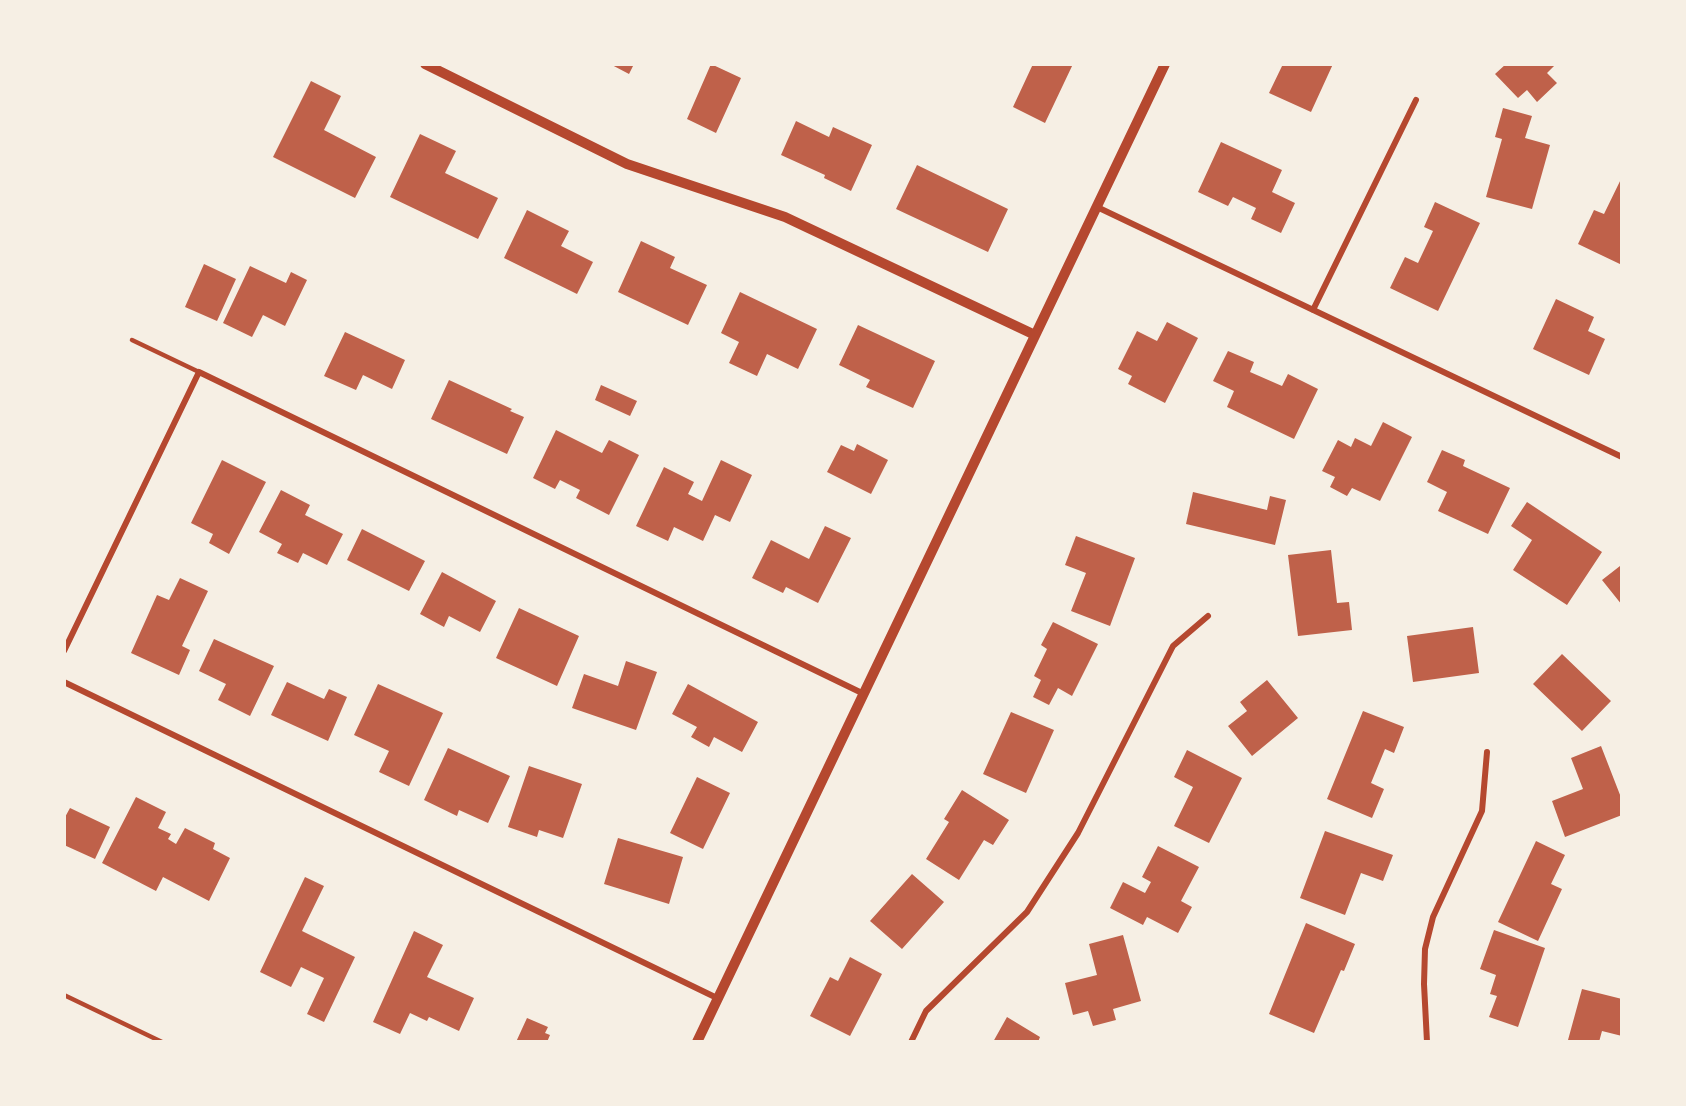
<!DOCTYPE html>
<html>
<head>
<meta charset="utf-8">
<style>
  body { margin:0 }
  #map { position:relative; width:1686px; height:1106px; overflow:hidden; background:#f6efe4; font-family:"PT Sans",sans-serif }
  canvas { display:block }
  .frame { position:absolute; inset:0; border:66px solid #f6efe4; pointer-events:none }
</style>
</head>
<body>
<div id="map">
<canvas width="1686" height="1106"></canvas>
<div class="frame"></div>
</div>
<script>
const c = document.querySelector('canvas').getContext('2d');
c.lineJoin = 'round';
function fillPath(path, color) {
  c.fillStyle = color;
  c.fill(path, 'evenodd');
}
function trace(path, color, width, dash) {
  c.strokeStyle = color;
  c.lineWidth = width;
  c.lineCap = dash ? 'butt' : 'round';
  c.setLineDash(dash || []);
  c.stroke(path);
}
fillPath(new Path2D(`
  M 610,64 L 634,64 L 629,74 Z
  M 711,64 L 741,78 L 716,133 L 687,119 Z
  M 1033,64 L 1073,64 L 1045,123 L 1013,107 Z
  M 1283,64 L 1333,64 L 1311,112 L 1269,93 Z
  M 1506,64 L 1556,64 L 1547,73 L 1557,83 L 1537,102 L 1527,90 L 1518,98 L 1495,74 Z
  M 311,81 L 341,96 L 324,130 L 376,157 L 355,198 L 273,157 Z
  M 1503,108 L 1532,116 L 1525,138 L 1550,145 L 1532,209 L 1486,197 L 1502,139 L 1495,137 Z
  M 796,121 L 829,137 L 833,127 L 872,145 L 851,191 L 824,178 L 825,175 L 781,155 Z
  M 420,134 L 456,151 L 445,173 L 498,198 L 478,239 L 390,197 Z
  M 1221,142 L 1282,170 L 1272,192 L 1295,203 L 1281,233 L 1251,219 L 1256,208 L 1233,197 L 1228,206 L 1198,192 Z
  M 917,165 L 1008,209 L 988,252 L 896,209 Z
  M 1622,177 L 1622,265 L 1578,244 L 1594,210 L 1604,214 Z
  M 1435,202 L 1480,223 L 1438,311 L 1390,288 L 1405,257 L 1418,263 L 1433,231 L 1424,227 Z
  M 527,210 L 569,231 L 561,246 L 593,262 L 577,294 L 504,258 Z
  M 641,241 L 675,257 L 670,268 L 707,285 L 688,325 L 618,292 Z
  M 204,264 L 236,279 L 217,321 L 185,307 Z
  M 250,266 L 286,283 L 291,272 L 307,280 L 285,326 L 263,315 L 252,337 L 223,323 Z
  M 740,292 L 817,329 L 798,369 L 767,354 L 757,376 L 729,363 L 739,342 L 721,333 Z
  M 1556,299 L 1594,317 L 1588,331 L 1605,339 L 1589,375 L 1533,349 Z
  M 1167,322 L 1198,338 L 1165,403 L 1128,384 L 1132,376 L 1118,369 L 1137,331 L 1157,341 Z
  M 858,325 L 935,361 L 913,408 L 866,387 L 870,380 L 839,365 Z
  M 345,332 L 405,360 L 392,389 L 363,375 L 356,390 L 324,376 Z
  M 1228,351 L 1254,362 L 1250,372 L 1282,386 L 1288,374 L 1318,389 L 1294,439 L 1227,407 L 1234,391 L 1213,381 Z
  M 449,380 L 512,409 L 510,411 L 524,417 L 507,454 L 431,419 Z
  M 601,385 L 637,401 L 630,416 L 595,400 Z
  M 1383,422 L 1412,437 L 1380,501 L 1352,488 L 1347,496 L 1330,487 L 1335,477 L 1322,471 L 1338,440 L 1351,447 L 1355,438 L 1371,446 Z
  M 556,430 L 602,453 L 609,440 L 639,455 L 609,515 L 576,498 L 580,490 L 560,480 L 555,489 L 533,478 Z
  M 857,444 L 888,460 L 871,494 L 827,472 L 841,445 L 854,451 Z
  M 1442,450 L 1465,460 L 1463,466 L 1510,488 L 1488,534 L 1438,511 L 1447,492 L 1427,482 Z
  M 222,460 L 266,482 L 229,554 L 209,543 L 213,534 L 191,523 Z
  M 721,460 L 752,475 L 730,522 L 715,515 L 703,541 L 674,527 L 668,541 L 636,526 L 664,467 L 694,482 L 688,494 L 702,501 Z
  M 281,490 L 310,505 L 305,515 L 343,534 L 327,565 L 303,553 L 298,563 L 277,553 L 282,544 L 259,532 Z
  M 1193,492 L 1267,510 L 1270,496 L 1286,500 L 1275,545 L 1186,524 Z
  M 1527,502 L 1602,552 L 1567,605 L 1513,570 L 1532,540 L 1511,526 Z
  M 825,526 L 851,538 L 818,603 L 786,587 L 783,593 L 752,578 L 771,540 L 809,559 Z
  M 362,529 L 425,561 L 409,591 L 347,560 Z
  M 1076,536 L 1135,558 L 1110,626 L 1071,611 L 1086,573 L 1065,565 Z
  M 1331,550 L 1337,603 L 1349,602 L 1352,630 L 1298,636 L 1288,555 Z
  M 1620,566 L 1622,568 L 1622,605 L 1602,580 Z
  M 442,572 L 496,601 L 480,632 L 449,616 L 444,627 L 420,614 Z
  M 180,578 L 208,591 L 182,646 L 190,650 L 179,675 L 131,653 L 157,595 L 169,600 Z
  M 519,608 L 579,636 L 557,686 L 496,658 Z
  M 1053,622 L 1098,644 L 1072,696 L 1058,688 L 1049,705 L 1033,697 L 1041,680 L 1034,676 L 1047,649 L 1041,645 Z
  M 1473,627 L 1479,673 L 1413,682 L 1407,636 Z
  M 214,639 L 274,666 L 250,716 L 218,700 L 226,684 L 199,671 Z
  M 1562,654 L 1611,701 L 1582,731 L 1533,684 Z
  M 626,661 L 657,672 L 636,730 L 572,708 L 584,674 L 618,686 Z
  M 1267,680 L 1298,718 L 1252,756 L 1228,726 L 1247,711 L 1240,702 Z
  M 287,682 L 324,699 L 329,689 L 347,697 L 328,741 L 271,715 Z
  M 378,684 L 443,713 L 409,786 L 379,772 L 389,751 L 354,735 Z
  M 688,684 L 758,722 L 742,752 L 714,737 L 709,747 L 691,737 L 697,727 L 672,714 Z
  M 1363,711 L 1404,727 L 1394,753 L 1385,749 L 1371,783 L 1384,789 L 1372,818 L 1327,799 Z
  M 1011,712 L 1054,730 L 1026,793 L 983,774 Z
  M 1601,746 L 1622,800 L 1622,815 L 1565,837 L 1552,801 L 1583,789 L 1571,758 Z
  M 448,748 L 510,776 L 488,823 L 459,810 L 457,816 L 424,800 Z
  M 1187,750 L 1242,778 L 1209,843 L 1174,826 L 1193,787 L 1174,777 Z
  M 529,766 L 582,784 L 563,838 L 539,830 L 537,837 L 508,827 Z
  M 697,777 L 730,793 L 703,849 L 670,833 Z
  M 962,790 L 1009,820 L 993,845 L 984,840 L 959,880 L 926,859 L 949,822 L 944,819 Z
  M 136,797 L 166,812 L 158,828 L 171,834 L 168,839 L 176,844 L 185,828 L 215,843 L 213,849 L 230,858 L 209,901 L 163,877 L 156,891 L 102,863 Z
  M 70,808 L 110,827 L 95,859 L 64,845 L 64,819 Z
  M 1325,831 L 1393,855 L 1383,881 L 1361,873 L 1345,915 L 1300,898 Z
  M 618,838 L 683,857 L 669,904 L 604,884 Z
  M 1536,841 L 1565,855 L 1551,884 L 1562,889 L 1538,941 L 1498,922 Z
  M 1158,846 L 1199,867 L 1181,901 L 1192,907 L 1178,933 L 1147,917 L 1143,925 L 1110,908 L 1123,882 L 1145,893 L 1151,882 L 1142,877 Z
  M 912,874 L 944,902 L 902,949 L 870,921 Z
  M 305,877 L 324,886 L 302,931 L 355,957 L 324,1022 L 307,1014 L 324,978 L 301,967 L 291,987 L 260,972 Z
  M 1306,923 L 1355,944 L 1344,971 L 1341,970 L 1314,1033 L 1269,1014 Z
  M 1494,930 L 1545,948 L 1518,1027 L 1489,1017 L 1497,996 L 1490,994 L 1496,975 L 1480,969 Z
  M 414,931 L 443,945 L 427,977 L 474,998 L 459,1031 L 429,1017 L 427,1021 L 410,1013 L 400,1034 L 373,1022 Z
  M 1123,935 L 1141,1001 L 1113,1009 L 1116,1020 L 1093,1026 L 1088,1011 L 1073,1015 L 1065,983 L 1097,975 L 1089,944 Z
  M 850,957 L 882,974 L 850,1036 L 810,1016 L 830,977 L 838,981 Z
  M 1582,989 L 1622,999 L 1622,1036 L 1602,1031 L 1599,1042 L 1568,1040 Z
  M 1007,1017 L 1040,1037 L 1038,1042 L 993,1042 Z
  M 527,1018 L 548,1027 L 545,1033 L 550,1035 L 547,1042 L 516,1042 Z`), '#bf614a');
trace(new Path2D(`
  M 132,340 L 199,372
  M 64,995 L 162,1042`), '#b5482f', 4.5);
trace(new Path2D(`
  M 1097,207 L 1622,457
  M 1313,310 L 1416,100
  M 64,651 L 199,372 L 864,694
  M 64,682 L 717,998
  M 911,1042 L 926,1011 L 1027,912 L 1078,833 L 1173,646 L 1208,616
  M 1427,1042 L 1424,984 L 1425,949 L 1433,917 L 1482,811 L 1487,752`), '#b5482f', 6);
trace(new Path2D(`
  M 425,64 L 627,164 L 785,217 L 1035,335
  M 697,1042 L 1165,64`), '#b5482f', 10);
</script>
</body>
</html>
